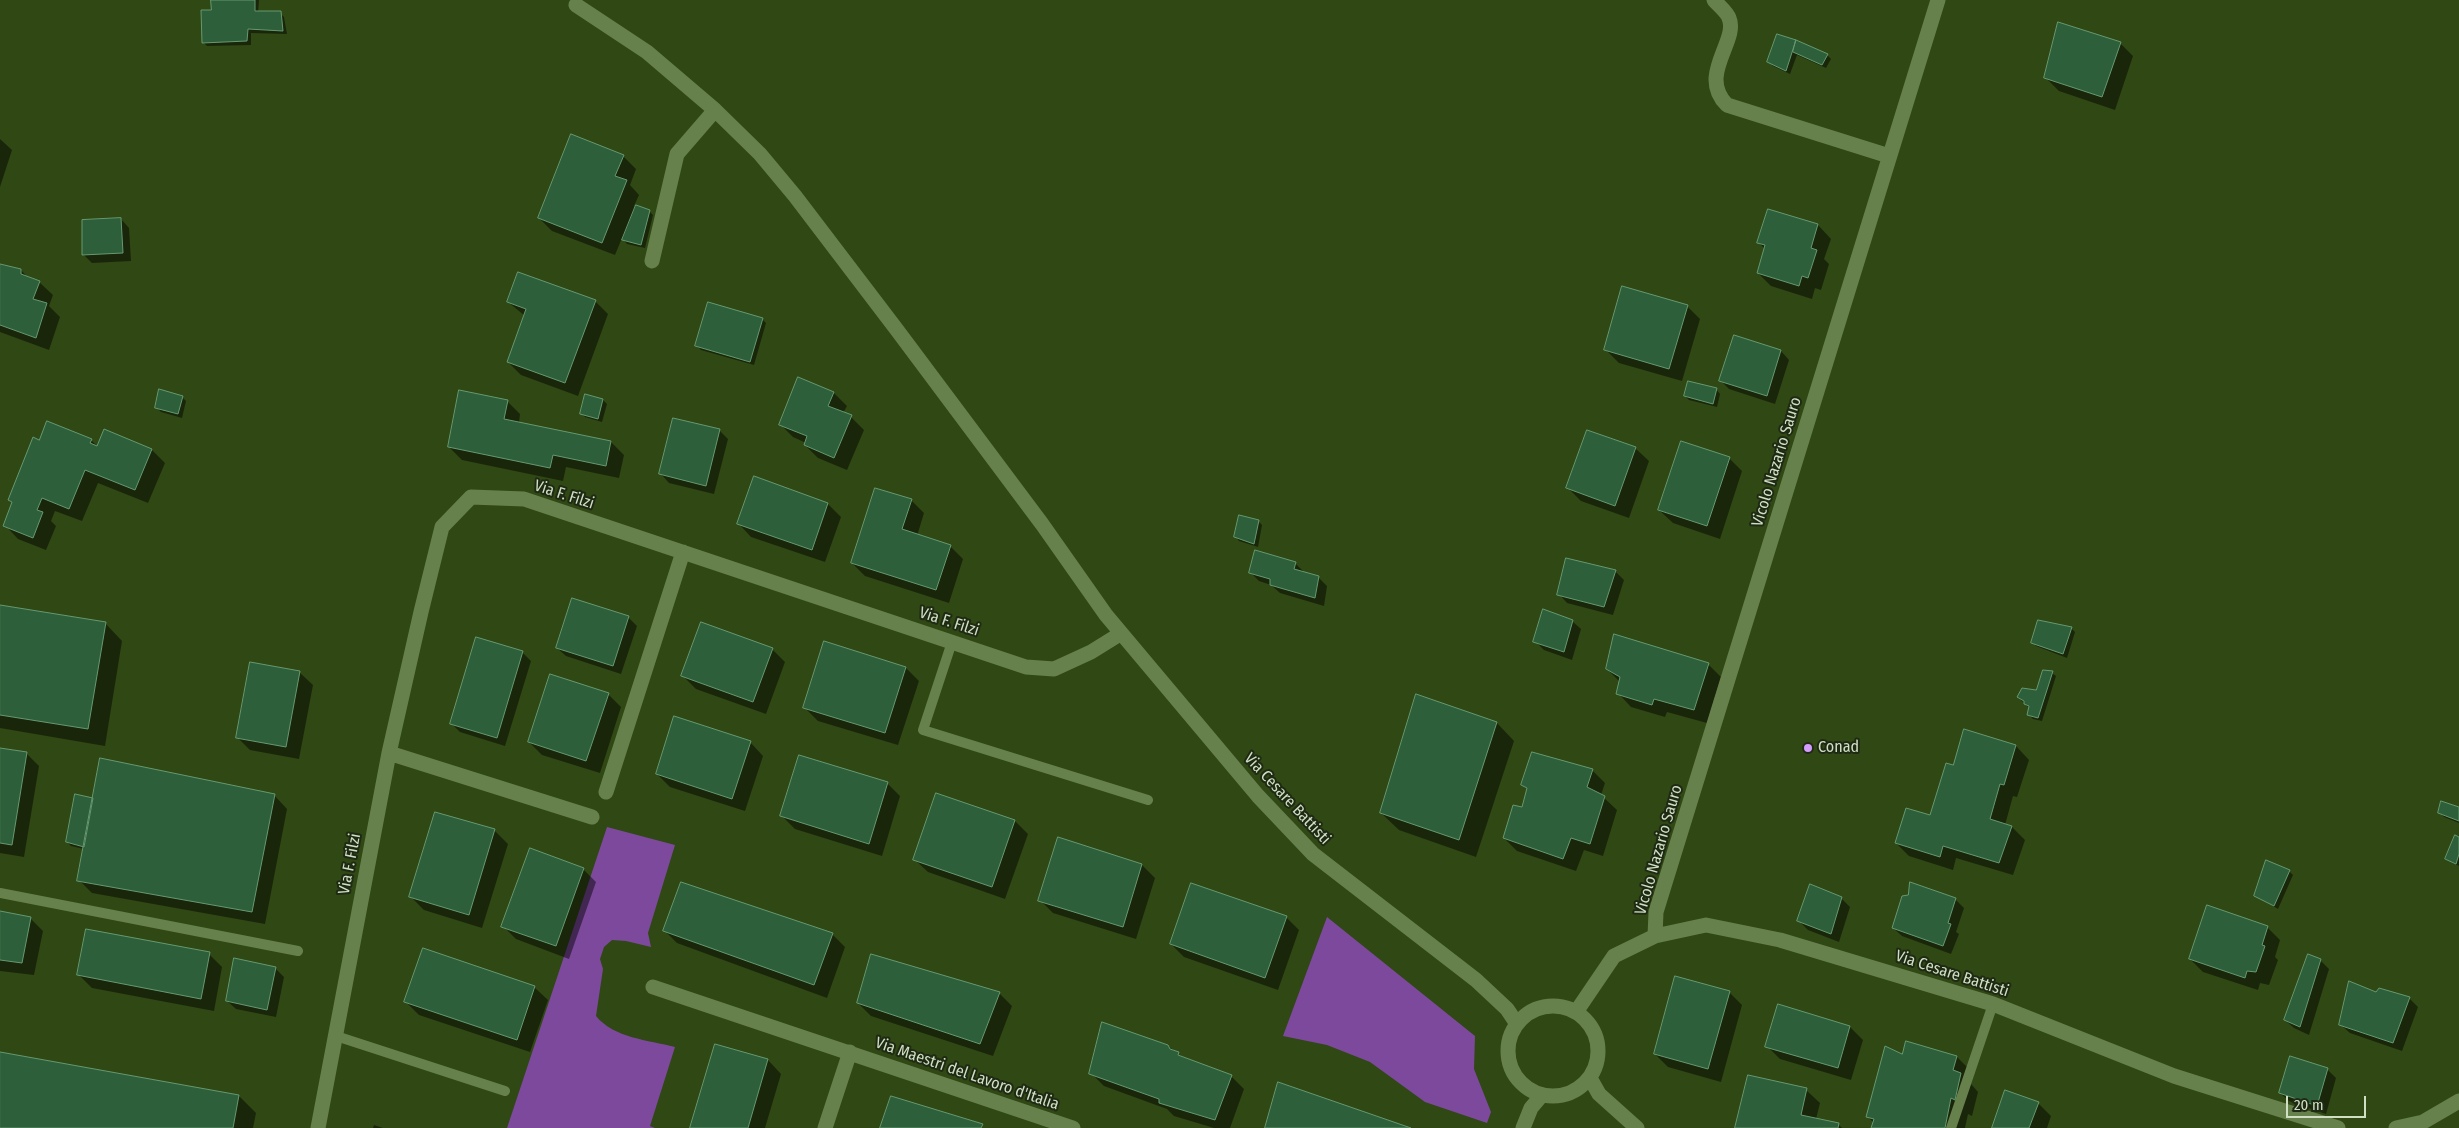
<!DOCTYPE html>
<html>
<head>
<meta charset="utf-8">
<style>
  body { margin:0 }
  #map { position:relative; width:2459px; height:1128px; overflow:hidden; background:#304814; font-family:"Fira Sans Condensed",sans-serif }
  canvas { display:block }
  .scale { position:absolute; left:2286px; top:1096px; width:80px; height:22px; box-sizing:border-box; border:2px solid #d0dfc3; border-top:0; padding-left:6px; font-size:15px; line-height:18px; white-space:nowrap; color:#d0dfc3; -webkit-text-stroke:4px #1f2a14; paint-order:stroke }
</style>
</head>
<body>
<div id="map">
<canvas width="2459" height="1128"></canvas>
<div class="scale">20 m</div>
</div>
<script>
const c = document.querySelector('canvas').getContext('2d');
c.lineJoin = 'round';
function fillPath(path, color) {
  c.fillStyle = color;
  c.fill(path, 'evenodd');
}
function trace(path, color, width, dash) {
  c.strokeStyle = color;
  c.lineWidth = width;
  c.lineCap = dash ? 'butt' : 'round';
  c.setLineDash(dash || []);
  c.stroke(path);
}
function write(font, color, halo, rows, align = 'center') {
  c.font = font + ' "Fira Sans Condensed",sans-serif';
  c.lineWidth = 4;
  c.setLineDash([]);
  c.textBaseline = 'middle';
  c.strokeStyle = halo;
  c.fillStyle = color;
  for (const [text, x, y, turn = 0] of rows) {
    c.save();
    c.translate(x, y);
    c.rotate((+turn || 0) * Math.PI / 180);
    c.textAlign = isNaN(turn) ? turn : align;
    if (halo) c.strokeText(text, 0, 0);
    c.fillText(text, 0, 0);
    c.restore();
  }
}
fillPath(new Path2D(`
  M 607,827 L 675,845 L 648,933 L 651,947 L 626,941 L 612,940 L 604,947 L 600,959 L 603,969 L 596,1016 C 614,1038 648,1040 675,1047 L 650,1126 L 655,1128 L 507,1128 Z
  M 1327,917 L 1475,1036 L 1474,1069 L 1491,1112 L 1487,1123 L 1425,1102 L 1370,1062 L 1327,1045 L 1283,1036 Z`), '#7c499c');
fillPath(new Path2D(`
  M 213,0 L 259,0 L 258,13 L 280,13 L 284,17 L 287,34 L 251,33 L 251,45 L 207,46 L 203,42 L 212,11 Z
  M 1778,36 L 1827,55 L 1831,59 L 1826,68 L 1797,55 L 1790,74 L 1773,66 L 1769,62 Z
  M 2120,43 L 2133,56 L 2115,110 L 2059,91 L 2046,78 Z
  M 0,139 L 12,150 L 0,187 Z
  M 623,156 L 636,169 L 630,185 L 639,195 L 634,206 L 649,211 L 653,215 L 645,248 L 627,244 L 622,238 L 615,255 L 552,231 L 539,218 Z
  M 1769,211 L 1818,225 L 1831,239 L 1824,259 L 1829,264 L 1821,290 L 1815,288 L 1812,299 L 1771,286 L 1758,273 L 1765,249 L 1759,243 Z
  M 121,219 L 129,228 L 131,261 L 92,263 L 83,254 Z
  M 0,268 L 21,270 L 29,279 L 39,282 L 53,295 L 49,306 L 60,317 L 49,350 L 0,332 Z
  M 595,301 L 608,314 L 578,396 L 521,375 L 508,362 L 525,316 L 508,302 Z
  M 1687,306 L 1700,319 L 1682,381 L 1619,363 L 1606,350 Z
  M 762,319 L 766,323 L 754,365 L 701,350 L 697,346 Z
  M 1781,351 L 1789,360 L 1775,404 L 1729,389 L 1721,381 Z
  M 1716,389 L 1720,394 L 1717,407 L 1689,400 L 1685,396 Z
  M 834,393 L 847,406 L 843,413 L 851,417 L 864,430 L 847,470 L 818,458 L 805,445 L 806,443 L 793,437 L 780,424 Z
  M 182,397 L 186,401 L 182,418 L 161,412 L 157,408 Z
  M 603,400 L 607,404 L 602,422 L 585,417 L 581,413 Z
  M 507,401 L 520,414 L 519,423 L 611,442 L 624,455 L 619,478 L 566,467 L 563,481 L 462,460 L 449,447 Z
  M 719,430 L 728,439 L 714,494 L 669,483 L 661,474 Z
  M 91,440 L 98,447 L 152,450 L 165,463 L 148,503 L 98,483 L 82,521 L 55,511 L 51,521 L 56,526 L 46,550 L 18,539 L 5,525 L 13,504 L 9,500 L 40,441 Z
  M 1635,448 L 1649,461 L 1629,518 L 1581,501 L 1568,488 Z
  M 1729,458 L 1742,471 L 1720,539 L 1673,523 L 1659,510 Z
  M 911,500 L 924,513 L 917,536 L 950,546 L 963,559 L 949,603 L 865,576 L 852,563 Z
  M 828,504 L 841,517 L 825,562 L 751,537 L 738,523 Z
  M 1258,521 L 1262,525 L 1258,547 L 1239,541 L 1235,536 Z
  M 1295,563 L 1304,572 L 1318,577 L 1327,586 L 1324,606 L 1280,593 L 1271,585 L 1259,581 L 1250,572 Z
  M 1615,571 L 1624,580 L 1613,615 L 1567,603 L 1559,594 Z
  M 0,606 L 105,623 L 122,641 L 105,746 L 0,728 Z
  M 628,617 L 637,626 L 621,674 L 566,656 L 557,648 Z
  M 1572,621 L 1581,629 L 1572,660 L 1544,650 L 1535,641 Z
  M 2071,628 L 2075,632 L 2067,658 L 2036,646 L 2032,642 Z
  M 772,649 L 785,662 L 766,714 L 696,689 L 683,676 Z
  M 522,652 L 531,661 L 505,746 L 460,732 L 451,723 Z
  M 1708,664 L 1721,677 L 1707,723 L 1667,712 L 1665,717 L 1631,707 L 1618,693 L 1620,682 L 1607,669 Z
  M 906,668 L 919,681 L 898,745 L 818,721 L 805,708 Z
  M 299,672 L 313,685 L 299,759 L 250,750 L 237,737 Z
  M 2052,673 L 2056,676 L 2042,721 L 2033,719 L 2029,715 L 2030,709 L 2018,697 L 2037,691 Z
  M 608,694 L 621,707 L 600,773 L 542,755 L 529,742 Z
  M 1497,723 L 1514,741 L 1476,857 L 1399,830 L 1381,813 Z
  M 1965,730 L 2016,746 L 2029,760 L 2017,797 L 2013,796 L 2005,825 L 2012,827 L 2025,840 L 2013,875 L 1956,858 L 1953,870 L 1909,856 L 1896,843 L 1931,817 L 1954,767 Z
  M 750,742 L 763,756 L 745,811 L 670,787 L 657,774 Z
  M 0,749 L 26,753 L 39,766 L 24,857 L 0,853 Z
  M 1592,770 L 1605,783 L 1601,795 L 1617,810 L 1603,856 L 1584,850 L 1576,871 L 1517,851 L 1504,838 L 1523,809 L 1528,790 L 1523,785 Z
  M 887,783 L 900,796 L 882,856 L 795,829 L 782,816 Z
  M 274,795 L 287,809 L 265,924 L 92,893 L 79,880 L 84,849 L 71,846 L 67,842 L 93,799 Z
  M 2459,808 L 2459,823 L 2444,817 L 2440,813 Z
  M 436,813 L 495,831 L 508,844 L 482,928 L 424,910 L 411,897 Z
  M 1015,821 L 1028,834 L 1005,899 L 928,872 L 914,859 Z
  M 2459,838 L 2459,866 L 2447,859 Z
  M 1058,839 L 1142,865 L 1155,878 L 1136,939 L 1053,913 L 1040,900 Z
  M 2267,862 L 2289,871 L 2293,875 L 2278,909 L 2255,895 Z
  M 583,869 L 596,882 L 569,959 L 516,939 L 503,926 Z
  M 1841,898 L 1850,907 L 1839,942 L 1808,930 L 1799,921 Z
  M 1955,899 L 1964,908 L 1956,932 L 1959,934 L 1951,954 L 1902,936 L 1893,928 Z
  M 0,912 L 30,918 L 43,931 L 34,975 L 0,971 Z
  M 1286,917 L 1299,930 L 1278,990 L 1184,957 L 1171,944 Z
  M 2267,927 L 2280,940 L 2275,957 L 2278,960 L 2269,985 L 2260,983 L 2258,990 L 2203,972 L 2190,959 Z
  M 664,930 L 832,934 L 845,947 L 827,998 L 677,943 Z
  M 209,954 L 222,967 L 214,1011 L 92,988 L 79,975 Z
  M 2320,960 L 2329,969 L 2309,1035 L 2294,1028 L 2285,1020 Z
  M 275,968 L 284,977 L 276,1017 L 236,1009 L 227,1001 Z
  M 534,987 L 548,1000 L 530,1052 L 419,1015 L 406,1002 Z
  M 1729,992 L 1742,1005 L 1721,1082 L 1668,1067 L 1655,1054 Z
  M 999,993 L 1012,1006 L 993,1056 L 871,1016 L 858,1003 Z
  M 2376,994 L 2409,998 L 2418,1007 L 2402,1051 L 2350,1033 L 2341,1025 Z
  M 1850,1027 L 1863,1040 L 1851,1080 L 1780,1059 L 1767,1046 Z
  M 1168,1046 L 1185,1059 L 1231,1076 L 1244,1089 L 1230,1128 L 1214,1128 L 1174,1116 L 1167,1109 L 1104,1086 L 1091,1073 Z
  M 0,1054 L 239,1096 L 256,1113 L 253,1128 L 0,1128 Z
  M 1903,1055 L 1957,1057 L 1974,1074 L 1971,1084 L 1978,1092 L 1972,1116 L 1968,1114 L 1965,1128 L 1872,1128 L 1874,1123 L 1868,1117 Z
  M 768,1060 L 781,1074 L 765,1128 L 692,1128 Z
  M 2327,1069 L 2336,1078 L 2326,1114 L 2289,1101 L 2280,1093 Z
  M 1806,1090 L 1820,1103 L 1816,1119 L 1838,1124 L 1842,1128 L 1736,1128 Z
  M 2038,1103 L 2051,1116 L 2047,1128 L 1993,1128 Z
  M 374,1125 L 383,1128 L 373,1128 Z`), '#0007');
const building = new Path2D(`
  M 211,0 L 255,0 L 255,11 L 281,11 L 283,31 L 248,29 L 247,41 L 202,43 L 201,10 L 211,10 Z
  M 2058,22 L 2121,42 L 2102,97 L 2044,78 Z
  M 1777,34 L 1796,40 L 1786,71 L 1767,62 Z
  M 1796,40 L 1828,54 L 1822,65 L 1793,52 Z
  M 571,134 L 624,155 L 615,176 L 627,180 L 602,243 L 538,218 Z
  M 636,205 L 650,210 L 641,245 L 622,240 Z
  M 1768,209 L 1818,224 L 1811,248 L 1817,250 L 1808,278 L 1802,276 L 1799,286 L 1757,273 L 1765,245 L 1757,243 Z
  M 121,218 L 123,253 L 82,255 L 82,220 Z
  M 0,264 L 21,269 L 21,274 L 40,281 L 33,299 L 47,303 L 36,338 L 0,325 Z
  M 518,272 L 596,300 L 565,383 L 507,362 L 526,309 L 507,302 Z
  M 1622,286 L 1688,305 L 1669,369 L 1604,350 Z
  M 708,302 L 763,318 L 750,362 L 695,346 Z
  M 1734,335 L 1781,350 L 1767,396 L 1719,381 Z
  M 798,377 L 834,392 L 828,406 L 852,415 L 834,458 L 804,445 L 807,436 L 779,425 Z
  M 1688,381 L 1717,388 L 1713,404 L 1684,396 Z
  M 159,389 L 183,396 L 178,414 L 155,408 Z
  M 459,390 L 508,400 L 504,419 L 611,441 L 606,466 L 553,455 L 550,468 L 448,447 Z
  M 585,394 L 603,399 L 598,419 L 580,414 Z
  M 673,418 L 720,429 L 706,486 L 659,474 Z
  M 47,421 L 92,439 L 90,443 L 97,446 L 104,429 L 152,449 L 135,490 L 85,470 L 69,509 L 42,498 L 37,510 L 43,512 L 33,538 L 3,526 L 12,502 L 8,500 L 33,437 L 39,440 Z
  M 1587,430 L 1636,447 L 1615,506 L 1566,488 Z
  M 1681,441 L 1730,457 L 1707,526 L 1658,510 Z
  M 754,476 L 828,503 L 812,550 L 737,524 Z
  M 875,488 L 912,499 L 902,529 L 951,545 L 936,590 L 851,563 Z
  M 1239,515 L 1259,520 L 1254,544 L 1234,537 Z
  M 1255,550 L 1296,562 L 1294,569 L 1319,576 L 1315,598 L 1270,585 L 1270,579 L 1249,573 Z
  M 1566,558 L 1616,570 L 1604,607 L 1557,595 Z
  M 572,598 L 629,616 L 613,666 L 556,648 Z
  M 0,605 L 106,622 L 88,729 L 0,715 Z
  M 1543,609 L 1573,620 L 1564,652 L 1533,642 Z
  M 2038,620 L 2072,627 L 2063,654 L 2031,643 Z
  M 701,622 L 773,648 L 753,702 L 681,676 Z
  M 1614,634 L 1709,663 L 1694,710 L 1654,699 L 1652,705 L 1616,694 L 1620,677 L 1606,669 Z
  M 476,637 L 523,651 L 497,738 L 450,724 Z
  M 824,641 L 906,667 L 885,733 L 803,708 Z
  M 250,662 L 300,671 L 286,747 L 236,738 Z
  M 2043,670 L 2053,671 L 2038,718 L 2027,715 L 2029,706 L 2024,704 L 2024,701 L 2017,697 L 2022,688 L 2036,690 Z
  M 550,674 L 609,693 L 586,761 L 528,742 Z
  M 1416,694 L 1497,722 L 1459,840 L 1380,813 Z
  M 674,716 L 751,741 L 732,799 L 656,774 Z
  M 1964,729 L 2016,745 L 2004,785 L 2000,784 L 1990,819 L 2012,826 L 1999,863 L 1943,846 L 1940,857 L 1895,843 L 1906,808 L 1930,815 L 1946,763 L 1953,765 Z
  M 0,748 L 27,752 L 12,845 L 0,843 Z
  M 1532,752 L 1593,769 L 1587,787 L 1605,796 L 1590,844 L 1571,838 L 1563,859 L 1503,838 L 1513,805 L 1522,807 L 1527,788 L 1521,785 Z
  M 799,755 L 888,782 L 869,844 L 780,816 Z
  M 100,758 L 275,794 L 252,912 L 77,881 Z
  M 936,793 L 1015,820 L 992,887 L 913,860 Z
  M 75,794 L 93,798 L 84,847 L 66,842 Z
  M 2441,801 L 2459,807 L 2459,821 L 2438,813 Z
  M 435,812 L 495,829 L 469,915 L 409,897 Z
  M 2455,835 L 2459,837 L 2459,854 L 2456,864 L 2445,859 Z
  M 1058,837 L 1142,864 L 1123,927 L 1038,901 Z
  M 530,848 L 584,868 L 556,946 L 501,927 Z
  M 2266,860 L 2290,870 L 2274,906 L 2254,896 Z
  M 681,882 L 833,933 L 814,985 L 663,931 Z
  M 1910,882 L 1956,898 L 1948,923 L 1951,924 L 1943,946 L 1892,928 L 1902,896 L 1908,895 Z
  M 1191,883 L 1287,916 L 1265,978 L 1170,944 Z
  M 1810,884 L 1842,897 L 1831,934 L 1797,921 Z
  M 2207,905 L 2268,926 L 2262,945 L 2265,946 L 2256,972 L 2247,971 L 2245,978 L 2189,959 Z
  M 0,911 L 31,917 L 22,963 L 0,960 Z
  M 86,929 L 210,952 L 201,999 L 77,975 Z
  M 423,948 L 535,986 L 517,1040 L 404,1002 Z
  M 871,954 L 1000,992 L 980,1044 L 857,1003 Z
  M 2308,954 L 2321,959 L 2300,1027 L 2284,1020 Z
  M 234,958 L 276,967 L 267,1010 L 226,1001 Z
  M 1675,976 L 1730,991 L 1708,1069 L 1654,1054 Z
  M 2349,981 L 2376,992 L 2379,988 L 2410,997 L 2393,1043 L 2339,1025 Z
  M 1778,1004 L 1850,1026 L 1838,1068 L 1765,1047 Z
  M 1102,1022 L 1168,1045 L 1170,1049 L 1179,1052 L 1178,1055 L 1232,1075 L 1215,1120 L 1159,1103 L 1159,1099 L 1089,1074 Z
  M 1906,1041 L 1957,1056 L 1953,1070 L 1961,1073 L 1955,1100 L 1951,1098 L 1945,1128 L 1871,1128 L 1874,1119 L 1866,1117 L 1885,1046 L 1902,1054 Z
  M 715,1044 L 768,1059 L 748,1128 L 690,1128 Z
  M 0,1052 L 239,1095 L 233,1128 L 0,1128 Z
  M 2290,1056 L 2328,1068 L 2317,1106 L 2279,1093 Z
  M 1748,1075 L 1807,1088 L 1801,1115 L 1839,1123 L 1838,1128 L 1735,1128 Z
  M 1278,1082 L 1411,1128 L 1265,1128 Z
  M 2005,1090 L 2039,1102 L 2029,1128 L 1992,1128 Z
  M 891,1096 L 983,1124 L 981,1128 L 880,1128 Z`);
fillPath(building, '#2d5f3a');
trace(building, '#669971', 1);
trace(new Path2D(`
  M 952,642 L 923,730 L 1148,800
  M 0,893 L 298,951
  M 336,1036 L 505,1091
  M 1951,1128 L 1993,1004`), '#67814d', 10);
trace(new Path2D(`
  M 1714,0 C 1718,5 1727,12 1729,18 C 1739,41 1697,75 1727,105 L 1889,156
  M 576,5 L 647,52 L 715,110 L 760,154 L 795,196 L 897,330 L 1042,524 L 1106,615 L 1258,796 L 1313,854 L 1476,980 L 1507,1009 L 1517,1024
  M 652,261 L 677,154 L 715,110
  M 389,753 L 592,817
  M 606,792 L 683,552
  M 1655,936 L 1656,912 L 1938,0
  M 653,987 L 1073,1128
  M1508 1051a45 45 0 1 1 90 0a45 45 0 1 1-90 0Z
  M 1576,1012 L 1614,956 L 1655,936 L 1706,925 L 1780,940 L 1993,1004 L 2174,1076 L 2338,1128
  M 1590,1078 L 1599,1094 L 1637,1128
  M 318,1128 L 389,753 L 421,612 L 442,527 L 471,497 L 524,499 L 1026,667 L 1054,669 L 1091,652 L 1120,634
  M 825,1128 L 850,1052
  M 1523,1128 L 1531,1108 L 1542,1095
  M 2396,1128 L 2423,1122 L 2459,1101`), '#67814d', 15);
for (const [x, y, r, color] of [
  [1808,748,5,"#d49cfb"]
]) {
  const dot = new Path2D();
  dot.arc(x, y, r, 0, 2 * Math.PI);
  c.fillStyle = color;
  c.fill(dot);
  trace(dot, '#1f2a14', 2);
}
write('16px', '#d0dfc3', '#1f2a14', [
  ["Vicolo Nazario Sauro",1777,462,-73],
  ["Via F. Filzi",564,495,18],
  ["Via F. Filzi",949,622,18],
  ["Via Cesare Battisti",1287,799,47],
  ["Vicolo Nazario Sauro",1659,850,-74],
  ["Via F. Filzi",350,864,-79],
  ["Via Cesare Battisti",1952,974,18],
  ["Via Maestri del Lavoro d'Italia",967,1074,19]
]);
write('16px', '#d0dfc3', '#1f2a14', [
  ["Conad",1818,748]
], 'left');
</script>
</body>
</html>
